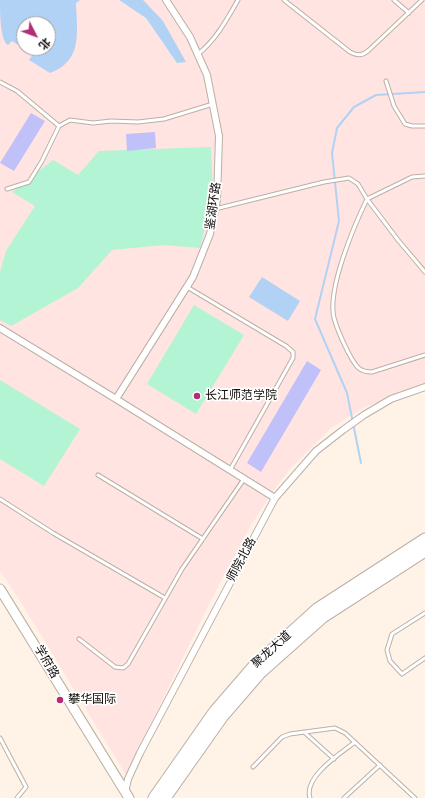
<!DOCTYPE html>
<html>
<head>
<meta charset="utf-8">
<style>
  body { margin:0 }
  #map { position:relative; width:425px; height:798px; overflow:hidden; background:#fff3e8; font-family:"Nunito Sans","Noto Sans SC",sans-serif }
  canvas { display:block }
  .north { position:absolute; left:16px; top:16px; width:40px; height:40px; box-sizing:border-box; background:#fff; border:1px solid #9f9e9d; border-radius:50%; rotate:132deg; font-size:11px; font-weight:700; line-height:16px; text-align:center; color:#100c09 }
  .north::after { content:''; display:block; margin:auto; width:14px; height:18px; background:#b12d74; clip-path:polygon(50% 0,100% 100%,50% 72%,0 100%) }
</style>
</head>
<body>
<div id="map">
<canvas width="425" height="798"></canvas>
<div class="north">北</div>
</div>
<script>
const c = document.querySelector('canvas').getContext('2d');
c.lineJoin = 'round';
function fillPath(path, color) {
  c.fillStyle = color;
  c.fill(path, 'evenodd');
}
function trace(path, color, width, dash) {
  c.strokeStyle = color;
  c.lineWidth = width;
  c.lineCap = dash ? 'butt' : 'round';
  c.setLineDash(dash || []);
  c.stroke(path);
}
function write(font, color, halo, rows, align = 'center') {
  c.font = font + ' "Nunito Sans","Noto Sans SC",sans-serif';
  c.lineWidth = 3.5;
  c.setLineDash([]);
  c.textBaseline = 'middle';
  c.strokeStyle = halo;
  c.fillStyle = color;
  for (const [text, x, y, turn = 0] of rows) {
    c.save();
    c.translate(x, y);
    c.rotate((+turn || 0) * Math.PI / 180);
    c.textAlign = isNaN(turn) ? turn : align;
    if (halo) c.strokeText(text, 0, 0);
    c.fillText(text, 0, 0);
    c.restore();
  }
}
fillPath(new Path2D(`
  M 0,0 L 425,0 L 425,385 L 365,407 L 331,428 L 291,468 L 273,491 L 250,527 L 210,602 L 126,775 L 19,599 L 0,571 ZM 24,24 L 48,24 L 48,48 L 24,48 Z`), '#ffe4e1');
fillPath(new Path2D(`
  M 211,147 L 213,195 L 200,248 L 164,245 L 112,250 L 78,288 L 11,326 L 0,320 L 0,272 L 6,251 L 35,206 L 12,192 L 53,160 L 78,175 L 99,151 Z
  M 194,305 L 244,335 L 196,414 L 147,384 Z
  M 0,380 L 80,429 L 44,486 L 0,459 Z`), '#b2f4d4');
fillPath(new Path2D(`
  M 0,0 L 80,0 L 76,3 C 77,32 83,61 50,73 L 29,60 L 33,54 L 12,41 L 8,45 C 0,41 0,11 0,0 ZM 24,24 L 48,24 L 48,48 L 24,48 Z
  M 119,0 L 143,0 L 163,21 L 186,62 L 177,63 L 146,18 Z
  M 262,277 L 300,301 L 288,321 L 249,297 Z`), '#b1d2f4');
trace(new Path2D(`
  M 361,463 L 347,393 L 315,319 L 339,221 L 332,153 L 337,128 L 354,107 L 376,95 L 425,92`), '#b1d2f4', 2);
fillPath(new Path2D(`
  M 31,113 L 45,121 L 14,171 L 0,163 Z
  M 155,132 L 156,148 L 127,151 L 126,134 Z
  M 307,361 L 321,370 L 261,472 L 247,463 Z`), '#c0c1f9');
const lane = new Path2D(`
  M 284,0 L 350,52 C 358,56 362,56 369,50 L 422,0
  M 394,0 L 409,13
  M 198,54 C 216,40 227,19 238,0
  M 386,81 L 394,106 L 405,124 L 412,126 L 425,126
  M 0,82 L 17,91 L 59,126 L 70,120 L 93,123 L 111,121 L 138,122 L 164,119 L 213,104
  M 425,176 L 412,177 L 367,199 C 354,226 327,289 334,318 C 337,329 343,342 348,352 C 355,364 357,372 372,372 L 425,355
  M 7,189 L 29,182 L 42,161 L 59,126
  M 215,209 L 324,182 L 349,178 L 358,184 L 367,199 L 398,240 L 425,272
  M 187,287 L 286,346 L 293,352 L 293,358 L 230,470
  M 98,475 L 203,539
  M 0,499 L 53,533 L 165,598
  M 425,613 L 392,634 L 387,650 L 390,661 L 402,674 L 425,658
  M 79,639 L 115,667 L 123,668 L 128,664 L 182,569 L 244,479
  M 304,732 L 334,759
  M 0,738 L 26,787 L 17,798
  M 253,767 L 282,737 L 290,734 L 335,728 L 345,733 L 415,798
  M 310,798 C 303,777 341,753 355,742
  M 344,798 L 380,765`);
const street = new Path2D(`
  M 0,328 L 116,399 L 275,498
  M 116,399 L 193,277 L 210,234 L 217,200 L 219,136 L 207,75 L 190,37 L 166,0
  M 125,792 L 128,779 L 140,753 L 275,498 L 316,451 L 343,430 L 364,415 L 391,399 L 425,387`);
const secondary = new Path2D(`
  M 0,589 L 129,798`);
const highway = new Path2D(`
  M 154,798 L 215,711 L 253,667 L 317,609 L 425,539
  M 165,798 L 222,717 L 260,673 L 323,617 L 425,551`);
trace(lane, '#bbb0a6', 5);
trace(street, '#bbb0a6', 8);
trace(secondary, '#bbb0a6', 11);
trace(highway, '#bbb0a6', 13);
trace(lane, '#fff', 3);
trace(street, '#fff', 6);
trace(secondary, '#fff', 9);
trace(highway, '#fff', 11);
for (const [x, y, r, color] of [
  [197,396,4,"#b12d74"],
  [60,700,4,"#b12d74"]
]) {
  const dot = new Path2D();
  dot.arc(x, y, r, 0, 2 * Math.PI);
  c.fillStyle = color;
  c.fill(dot);
  trace(dot, '#fff', 1.5);
}
write('12px', '#100c09', '#fff', [
  ["鉴湖环路",214,206,-82],
  ["师院北路",242,560,-62],
  ["聚龙大道",272,650,-42],
  ["学府路",46,662,59]
]);
write('12px', '#100c09', '#fff', [
  ["长江师范学院",205,396],
  ["攀华国际",68,700]
], 'left');
</script>
</body>
</html>
